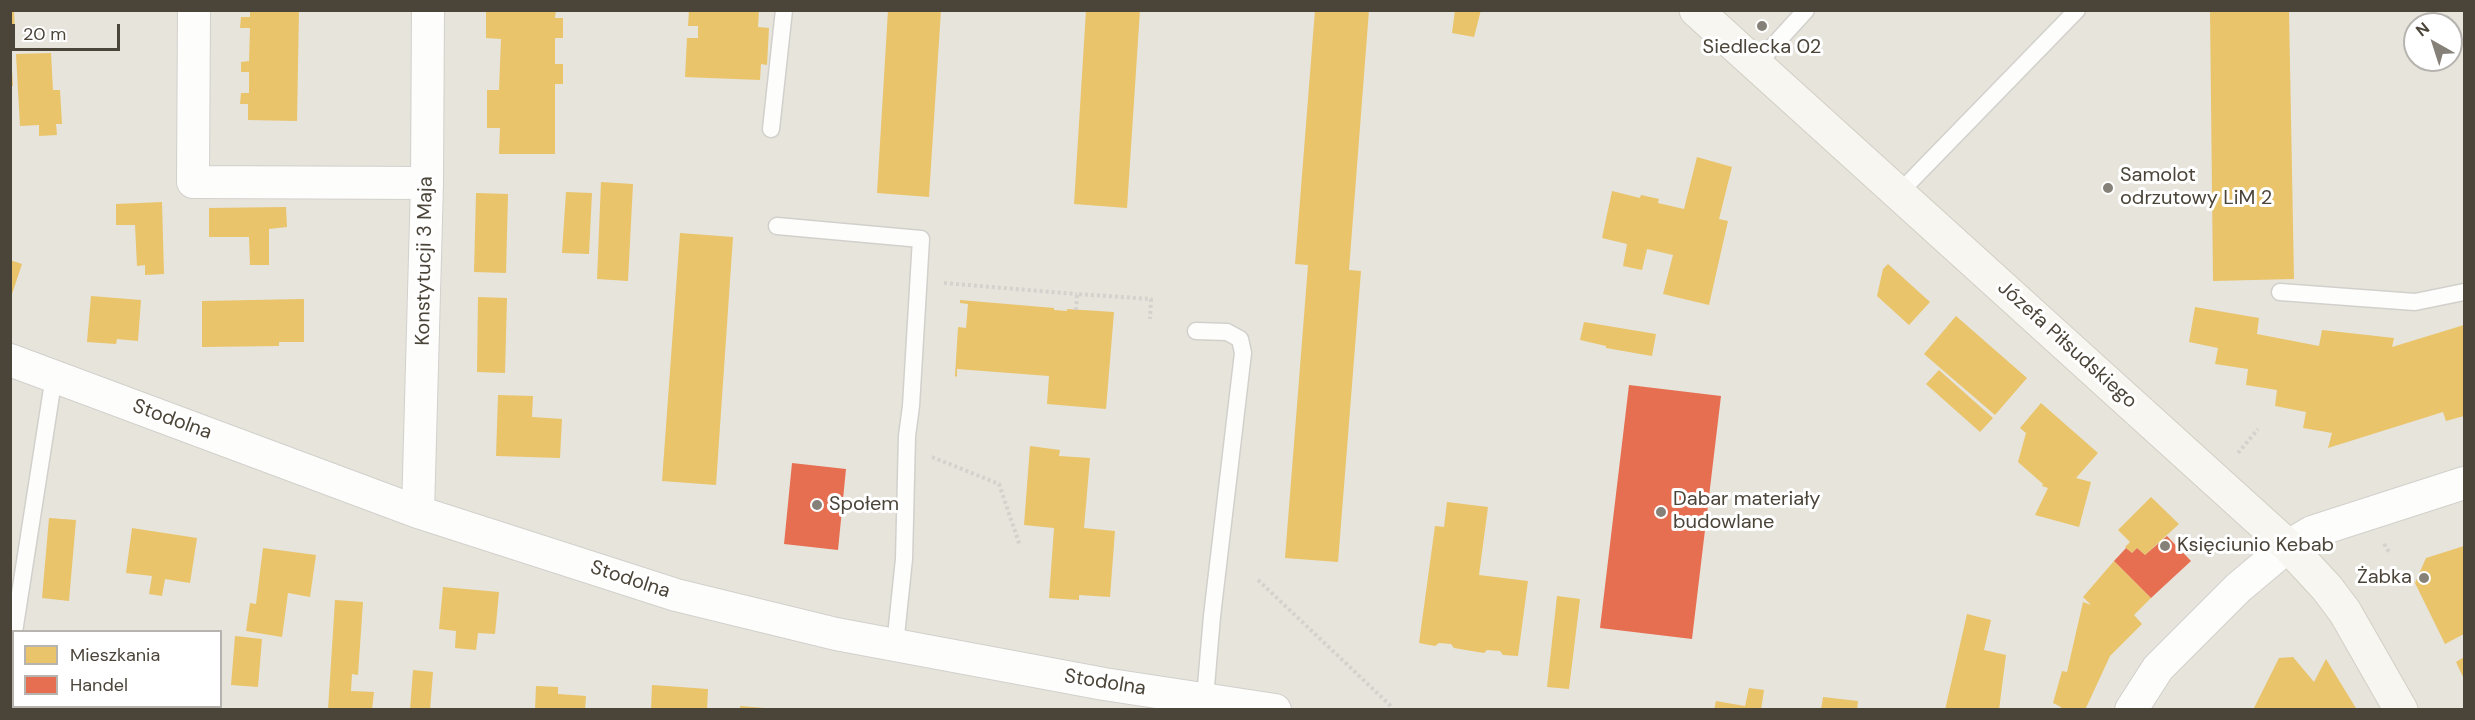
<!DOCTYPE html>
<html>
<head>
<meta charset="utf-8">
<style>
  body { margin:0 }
  #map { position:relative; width:2475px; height:720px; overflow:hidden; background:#f4f2ee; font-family:"DM Sans",sans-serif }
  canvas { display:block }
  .frame { position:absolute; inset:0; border:12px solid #4b4439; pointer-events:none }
  .legend { position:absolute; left:12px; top:630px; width:210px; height:78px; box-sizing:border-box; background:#fff; border:2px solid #b7b4b0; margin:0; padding:8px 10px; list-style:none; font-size:18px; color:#4b4439 }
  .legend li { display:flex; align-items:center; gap:12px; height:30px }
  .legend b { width:30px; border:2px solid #b7b4b0 }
  .north { position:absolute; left:2403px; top:12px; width:60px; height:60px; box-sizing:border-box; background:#fff; border:2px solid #b7b4b0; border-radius:50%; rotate:321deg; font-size:16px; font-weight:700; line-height:24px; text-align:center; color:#4b4439 }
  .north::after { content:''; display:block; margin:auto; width:21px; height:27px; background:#868178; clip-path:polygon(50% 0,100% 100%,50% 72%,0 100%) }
  .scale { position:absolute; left:12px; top:24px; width:108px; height:27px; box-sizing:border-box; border:3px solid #4b4439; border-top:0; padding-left:8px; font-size:18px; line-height:21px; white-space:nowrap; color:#4b4439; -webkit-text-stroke:4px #fff; paint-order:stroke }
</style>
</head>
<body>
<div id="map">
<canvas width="2475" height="720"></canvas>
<div class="frame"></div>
<ul class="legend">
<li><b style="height:16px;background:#e9c46a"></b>Mieszkania</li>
<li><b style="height:16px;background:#e76f51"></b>Handel</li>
</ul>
<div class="north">N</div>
<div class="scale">20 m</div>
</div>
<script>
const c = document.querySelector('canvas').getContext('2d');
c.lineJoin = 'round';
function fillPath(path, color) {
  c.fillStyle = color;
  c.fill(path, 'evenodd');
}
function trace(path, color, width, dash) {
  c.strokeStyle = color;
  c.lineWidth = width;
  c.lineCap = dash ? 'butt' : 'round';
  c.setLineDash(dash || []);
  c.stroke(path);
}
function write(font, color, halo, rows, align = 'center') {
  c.font = font + ' "DM Sans",sans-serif';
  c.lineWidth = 6;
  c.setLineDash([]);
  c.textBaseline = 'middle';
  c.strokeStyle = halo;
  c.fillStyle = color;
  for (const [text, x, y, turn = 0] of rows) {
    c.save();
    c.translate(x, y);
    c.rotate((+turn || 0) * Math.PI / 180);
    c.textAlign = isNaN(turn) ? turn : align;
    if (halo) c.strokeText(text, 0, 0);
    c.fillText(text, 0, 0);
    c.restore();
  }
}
fillPath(new Path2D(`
  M 11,11 L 2464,11 L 2464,709 L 11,709 ZM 2415,24 L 2451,24 L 2451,60 L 2415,60 ZM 14,632 L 220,632 L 220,706 L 14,706 Z`), '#e7e4dc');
fillPath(new Path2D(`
  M 10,10 L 14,10 L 15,35 L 10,35 Z
  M 250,10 L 299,10 L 297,121 L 248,120 L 248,104 L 240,104 L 241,93 L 249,93 L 249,72 L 241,72 L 241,62 L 249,61 L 250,28 L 240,28 L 241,17 L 250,17 Z
  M 486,10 L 556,10 L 555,18 L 563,18 L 563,38 L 555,38 L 555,64 L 563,64 L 563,84 L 555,84 L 555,154 L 499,154 L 500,128 L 487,128 L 487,90 L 499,90 L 501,39 L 486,38 Z
  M 689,10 L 759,10 L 758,27 L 769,28 L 767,65 L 761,64 L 760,80 L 685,77 L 687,38 L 698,38 L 698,26 L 688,26 Z
  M 888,10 L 941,10 L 929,197 L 877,193 Z
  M 1086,10 L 1140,10 L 1127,208 L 1074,204 Z
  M 1315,10 L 1369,10 L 1349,270 L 1361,271 L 1338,562 L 1285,558 L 1308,265 L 1295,264 Z
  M 1455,10 L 1481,10 L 1474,37 L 1452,33 Z
  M 2210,10 L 2289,10 L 2294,279 L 2213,281 Z
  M 51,53 L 53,90 L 60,90 L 62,124 L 56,124 L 57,135 L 39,136 L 39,125 L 20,126 L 16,54 Z
  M 10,69 L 12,69 L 13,86 L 10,86 Z
  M 1697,157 L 1732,167 L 1719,219 L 1728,221 L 1709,305 L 1663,294 L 1673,255 L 1647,249 L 1642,270 L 1623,266 L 1627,244 L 1602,238 L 1612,191 L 1640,198 L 1641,195 L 1659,199 L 1658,203 L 1684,209 Z
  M 601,182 L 633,184 L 628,281 L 597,279 Z
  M 566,192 L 592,193 L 589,254 L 562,253 Z
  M 476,193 L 508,194 L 506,273 L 474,272 Z
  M 162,202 L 164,274 L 145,275 L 145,265 L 137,266 L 135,225 L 116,225 L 116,204 Z
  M 286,207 L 287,227 L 269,229 L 269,265 L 250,265 L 249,237 L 209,237 L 209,208 Z
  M 680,233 L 733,237 L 716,485 L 662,481 Z
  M 10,260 L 22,264 L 11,297 L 10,296 Z
  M 1888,264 L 1930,302 L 1909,325 L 1877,296 L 1883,269 Z
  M 91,296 L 141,300 L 138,341 L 117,339 L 116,344 L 87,342 Z
  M 478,297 L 507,298 L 505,373 L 477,372 Z
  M 304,299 L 304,342 L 279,342 L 279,346 L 202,347 L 202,301 Z
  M 960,300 L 1054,308 L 1054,310 L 1067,311 L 1067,309 L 1114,312 L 1106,409 L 1047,404 L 1049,376 L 957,369 L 957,377 L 955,376 L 958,327 L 966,328 L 968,304 L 960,303 Z
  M 2195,307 L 2259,318 L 2257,334 L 2319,346 L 2322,330 L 2394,338 L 2392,347 L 2464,325 L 2464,416 L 2446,421 L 2443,412 L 2328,448 L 2332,433 L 2303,428 L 2306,412 L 2275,406 L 2277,390 L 2246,385 L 2248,369 L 2215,364 L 2218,348 L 2189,342 Z
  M 1956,316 L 2027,378 L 1995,415 L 1924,354 Z
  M 1584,322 L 1656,334 L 1652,356 L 1606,348 L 1606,346 L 1580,340 Z
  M 1939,370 L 1993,418 L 1980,432 L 1926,384 Z
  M 498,395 L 533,396 L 532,417 L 562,419 L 560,458 L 496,456 Z
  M 2041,403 L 2098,453 L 2076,478 L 2091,482 L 2079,527 L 2035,515 L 2048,488 L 2042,486 L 2043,484 L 2018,462 L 2026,433 L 2020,428 Z
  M 1030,446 L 1060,450 L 1059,456 L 1090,458 L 1084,528 L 1115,531 L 1110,597 L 1079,595 L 1079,600 L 1049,598 L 1054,528 L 1024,525 Z
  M 2151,497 L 2179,524 L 2145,555 L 2137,548 L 2132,553 L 2125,547 L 2130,542 L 2118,530 Z
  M 1447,502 L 1488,507 L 1479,575 L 1528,581 L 1518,656 L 1503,655 L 1500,651 L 1487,650 L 1484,653 L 1454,648 L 1451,644 L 1439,643 L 1435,646 L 1419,643 L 1435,526 L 1444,527 Z
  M 49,518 L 76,520 L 69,601 L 42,598 Z
  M 132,528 L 197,538 L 190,583 L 165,579 L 162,596 L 149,594 L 152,576 L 126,573 Z
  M 2464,546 L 2464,634 L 2445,644 L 2415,583 L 2426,558 Z
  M 263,548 L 316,555 L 310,597 L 288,593 L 282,637 L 246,631 L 250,603 L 256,604 Z
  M 2114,561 L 2151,598 L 2134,615 L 2142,624 L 2110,656 L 2085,710 L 2060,710 L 2061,707 L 2053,703 L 2062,671 L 2067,672 L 2083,602 L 2091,605 L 2083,597 Z
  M 443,587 L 499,592 L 495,634 L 478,633 L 476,650 L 455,648 L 456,631 L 439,629 Z
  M 1557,596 L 1580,599 L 1569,689 L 1547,687 Z
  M 335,600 L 363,602 L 358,675 L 352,674 L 351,691 L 374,692 L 372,710 L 328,710 Z
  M 1967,614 L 1991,620 L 1984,650 L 2006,655 L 1999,710 L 1945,710 Z
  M 235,636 L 262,639 L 258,687 L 231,685 Z
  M 2293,657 L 2314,682 L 2326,659 L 2357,710 L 2253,710 L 2279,658 Z
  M 2464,657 L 2464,679 L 2456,662 Z
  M 413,670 L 433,672 L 430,710 L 410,710 Z
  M 652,685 L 708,689 L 707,710 L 651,710 Z
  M 536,686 L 558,687 L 558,694 L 586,696 L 585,710 L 535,710 Z
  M 1749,688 L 1764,690 L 1761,710 L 1714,710 L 1716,701 L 1745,706 Z
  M 1823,697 L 1858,701 L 1857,710 L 1821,710 Z
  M 740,706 L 765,708 L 765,710 L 740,710 Z`), '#e9c46a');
fillPath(new Path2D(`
  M 1629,385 L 1721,396 L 1692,639 L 1600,628 Z
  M 792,463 L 846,469 L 838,550 L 784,544 Z
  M 2167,536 L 2191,561 L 2151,598 L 2114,561 L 2126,548 L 2132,553 L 2137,548 L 2145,555 Z`), '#e76f51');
const lane = new Path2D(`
  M 1756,65 L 1806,10
  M 771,129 L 784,10
  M 1899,193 L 2077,10
  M 777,226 L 921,239 L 911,406 L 907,436 L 904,559 L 895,645
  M 2280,292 L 2415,302 L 2464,292
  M 1196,331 L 1227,332 L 1240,339 L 1243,353 L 1212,616 L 1205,698
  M 14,632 L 54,376
  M 10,663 L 14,638`);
const street = new Path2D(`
  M 194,10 L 193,182 L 427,183
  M 10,360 L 418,512 L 676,595 L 836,634 L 1104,684 L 1275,710
  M 418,512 L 427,183 L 428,10
  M 2131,710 L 2158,668 L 2238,588 L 2288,546 L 2312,532 L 2464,483`);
const secondary = new Path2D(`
  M 1696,10 L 2288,546 L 2327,588 L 2345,612 L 2401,710`);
trace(lane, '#d2d0cb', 19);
trace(street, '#d2d0cb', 34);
trace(secondary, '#d3cfc5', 35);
trace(new Path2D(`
  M 944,283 L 1077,294
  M 1076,310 L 1077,294 L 1151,299 L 1150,319
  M 2238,453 L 2258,429
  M 932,457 L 999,484 L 1020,546
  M 2384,544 L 2389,552
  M 1258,580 L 1393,708`), '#d3d2cc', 4, [3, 3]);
trace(lane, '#fdfdfc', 16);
trace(street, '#fdfdfc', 32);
trace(secondary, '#f7f6f1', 33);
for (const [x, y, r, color] of [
  [1762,26,6,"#868178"],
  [2108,188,6,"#868178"],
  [817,505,6,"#868178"],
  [1661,512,6,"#868178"],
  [2165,546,6,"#868178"],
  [2424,578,6,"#868178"]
]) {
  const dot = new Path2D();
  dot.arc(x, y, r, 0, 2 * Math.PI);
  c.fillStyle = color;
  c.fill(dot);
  trace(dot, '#fff', 2);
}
write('20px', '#4b4439', '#fff', [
  ["Siedlecka 02",1762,48,"center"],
  ["Samolot",2120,176],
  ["odrzutowy LiM 2",2120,199],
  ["Dabar materiały",1673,500],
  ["budowlane",1673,523],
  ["Społem",829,505],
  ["Księciunio Kebab",2177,546],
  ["Żabka",2412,578,"right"]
], 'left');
write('20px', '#4b4439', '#fff', [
  ["Konstytucji 3 Maja",425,261,-89],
  ["Józefa Piłsudskiego",2067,345,42],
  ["Stodolna",172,420,20],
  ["Stodolna",630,580,18],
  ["Stodolna",1105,683,9]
]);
</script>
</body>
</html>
